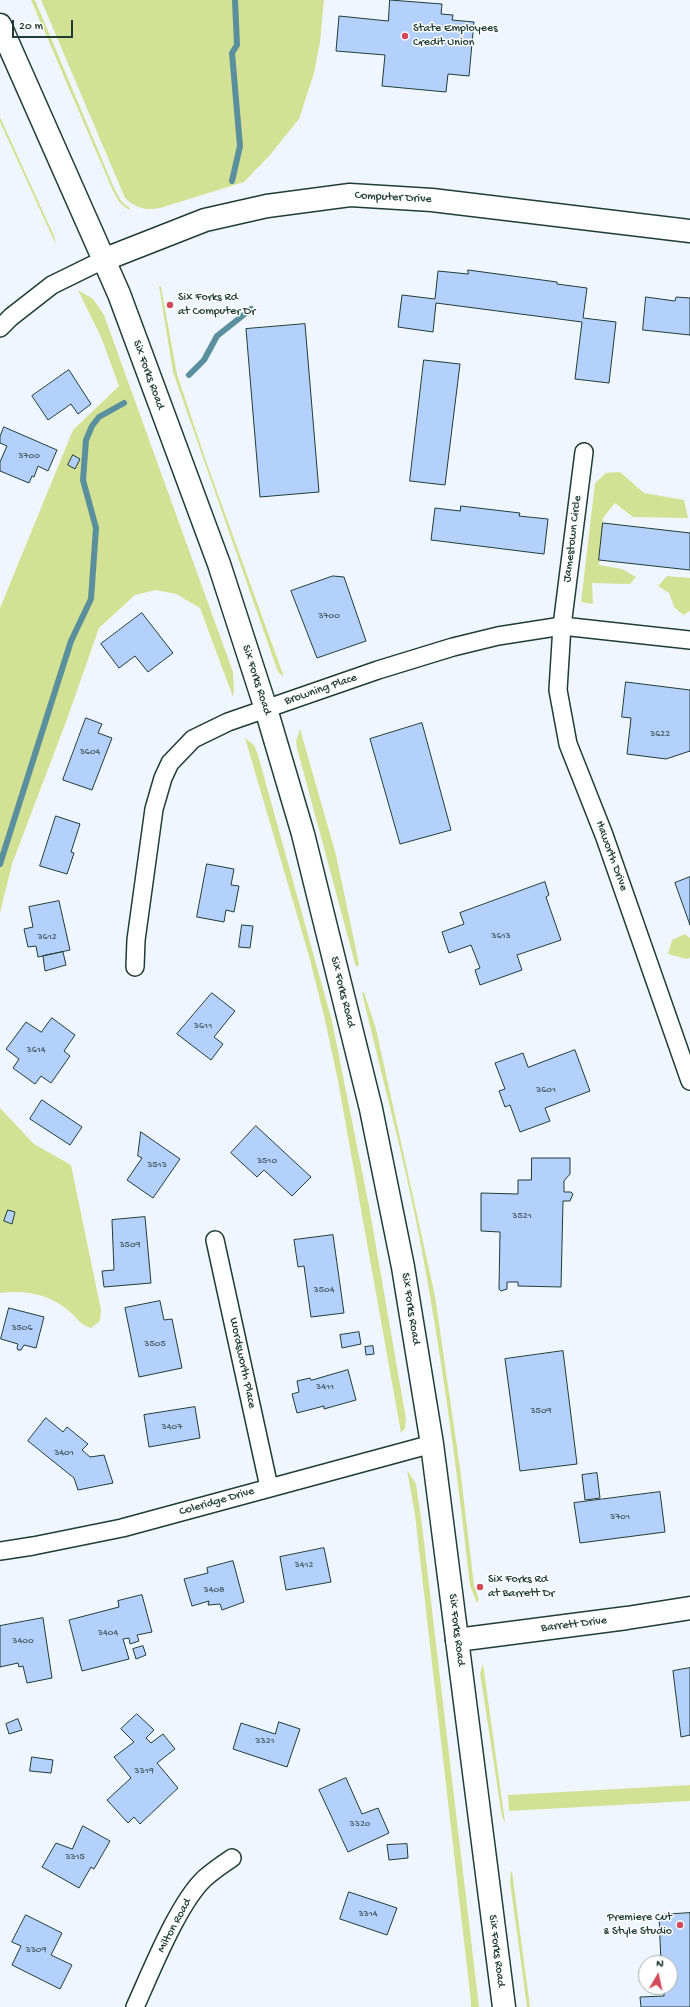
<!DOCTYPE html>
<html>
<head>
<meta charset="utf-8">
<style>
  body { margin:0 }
  #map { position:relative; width:690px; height:2007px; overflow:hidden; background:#f0f6ff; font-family:"Gochi Hand",sans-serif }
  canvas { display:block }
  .north { position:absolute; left:638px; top:1955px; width:40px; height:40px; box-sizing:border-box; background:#fff; border:1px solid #a5b1ae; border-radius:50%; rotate:9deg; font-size:11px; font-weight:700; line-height:16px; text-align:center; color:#1f3d34 }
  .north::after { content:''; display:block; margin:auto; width:14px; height:18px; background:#d1495b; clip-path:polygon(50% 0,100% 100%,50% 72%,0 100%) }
  .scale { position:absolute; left:12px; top:20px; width:61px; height:18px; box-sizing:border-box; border:2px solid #1f3d34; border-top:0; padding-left:5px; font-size:12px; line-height:14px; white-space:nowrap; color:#1f3d34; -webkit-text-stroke:3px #fff; paint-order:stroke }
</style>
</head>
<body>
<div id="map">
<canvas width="690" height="2007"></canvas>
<div class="north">N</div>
<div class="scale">20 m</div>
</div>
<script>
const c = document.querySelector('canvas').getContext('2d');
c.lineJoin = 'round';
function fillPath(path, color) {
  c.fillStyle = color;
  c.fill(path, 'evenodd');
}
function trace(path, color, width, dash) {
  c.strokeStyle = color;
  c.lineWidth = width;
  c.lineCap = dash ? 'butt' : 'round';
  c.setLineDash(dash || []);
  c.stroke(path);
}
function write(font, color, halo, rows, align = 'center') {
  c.font = font + ' "Gochi Hand",sans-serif';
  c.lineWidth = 3;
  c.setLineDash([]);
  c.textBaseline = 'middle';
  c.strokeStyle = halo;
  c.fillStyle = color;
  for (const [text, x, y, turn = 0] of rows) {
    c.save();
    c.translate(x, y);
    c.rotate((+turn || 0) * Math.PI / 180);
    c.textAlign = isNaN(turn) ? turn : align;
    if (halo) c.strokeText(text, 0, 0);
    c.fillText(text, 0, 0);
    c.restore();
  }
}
fillPath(new Path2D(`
  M 31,0 L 35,0 L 114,188 L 122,202 L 130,208 L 129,210 L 120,203 L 113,191 Z
  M 41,0 L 324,0 L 320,42 L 314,73 L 299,119 L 270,155 L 244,182 L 160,208 C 146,211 136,208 125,198 Z
  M 0,117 L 54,236 L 56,245 L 0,122 Z
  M 159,286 L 161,287 L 177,374 L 206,461 L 284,677 L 278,672 L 173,372 Z
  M 78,290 L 93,299 L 104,315 L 233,672 L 234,688 L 233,697 L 200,608 L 176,594 L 156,590 L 135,595 L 99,628 L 66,722 L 12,864 L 0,913 L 0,608 L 73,430 L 119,386 L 101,337 Z
  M 620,472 L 644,493 L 684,500 L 688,518 L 633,517 L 615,503 L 603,518 L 599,565 L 622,569 L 636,577 L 630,584 L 592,583 L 593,604 L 581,602 L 595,483 L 606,473 Z
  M 667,576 L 690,578 L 690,611 L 683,615 L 674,607 L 669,593 L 658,586 Z
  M 300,729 L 336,855 L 358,959 L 359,965 L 356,967 L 297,748 L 296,741 Z
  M 245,738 L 254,745 L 258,755 L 332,1021 L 369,1206 L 406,1419 L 405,1428 L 401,1433 L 338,1081 L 325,1020 L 309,956 Z
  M 685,934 L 690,938 L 690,958 L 686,959 L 668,954 L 672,940 Z
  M 364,992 L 376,1029 L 435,1296 L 460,1468 L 474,1585 L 479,1600 L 477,1603 L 470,1586 C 457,1469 441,1351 419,1235 C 403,1155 381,1073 362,993 Z
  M 0,1108 L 34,1144 L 71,1165 L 101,1310 L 100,1321 L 91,1328 C 79,1324 78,1319 69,1311 C 49,1294 26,1290 0,1293 Z
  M 407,1470 L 416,1484 L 421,1517 L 479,2007 L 471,2007 L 471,2002 L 415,1515 Z
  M 483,1664 L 505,1822 L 502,1817 L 480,1673 Z
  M 690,1785 L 690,1801 L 509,1811 L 508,1795 Z
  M 511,1871 L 512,1872 L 530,2007 L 527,2007 L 510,1882 Z`), '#d3e194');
trace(new Path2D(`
  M 232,181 L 240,146 L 232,53 L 237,45 L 235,0
  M 189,375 L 204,360 L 217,336 L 251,309
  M 0,864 L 71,641 L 91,599 L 96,528 L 83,480 L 86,440 L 92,426 L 99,417 L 124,403`), '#5a8f9d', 6);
const building = new Path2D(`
  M 390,0 L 442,4 L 441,14 L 453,15 L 452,20 L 474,22 L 469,76 L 448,74 L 446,92 L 382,86 L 385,55 L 336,51 L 339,16 L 388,21 Z
  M 468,270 L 557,282 L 557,284 L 587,288 L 583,318 L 616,322 L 609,383 L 575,379 L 582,322 L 436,303 L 433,332 L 398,327 L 402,295 L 435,299 L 438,271 L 468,274 Z
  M 646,297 L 675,301 L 676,297 L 690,298 L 690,335 L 643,330 Z
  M 305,324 L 319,492 L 260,497 L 246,329 Z
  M 424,360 L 460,364 L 445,485 L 410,481 Z
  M 69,370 L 91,404 L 78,414 L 71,404 L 48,420 L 32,396 Z
  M 4,427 L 57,450 L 48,471 L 38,466 L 34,477 L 32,476 L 29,483 L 0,471 L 0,462 L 7,446 L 0,443 L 0,437 Z
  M 73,455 L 80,459 L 75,469 L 68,465 Z
  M 461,506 L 520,513 L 519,516 L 548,519 L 544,554 L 431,540 L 435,508 L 460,511 Z
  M 603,523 L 690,533 L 690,570 L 599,560 Z
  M 333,576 L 344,577 L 366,641 L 317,658 L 291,591 Z
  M 142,613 L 173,653 L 148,672 L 135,656 L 119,668 L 101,644 Z
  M 626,682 L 690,690 L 690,751 L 666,759 L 627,754 L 631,718 L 622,717 Z
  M 86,718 L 102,724 L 98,733 L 112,738 L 92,790 L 63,780 Z
  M 422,723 L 451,830 L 400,844 L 370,739 Z
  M 56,816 L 80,824 L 71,852 L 74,853 L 67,874 L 40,866 Z
  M 207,864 L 234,869 L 231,885 L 239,886 L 234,912 L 226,910 L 224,922 L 197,917 Z
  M 690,877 L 690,925 L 675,883 Z
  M 545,882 L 549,895 L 546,897 L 561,940 L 517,955 L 522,970 L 480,985 L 475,970 L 480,968 L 471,945 L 449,953 L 442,932 L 464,924 L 460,913 Z
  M 59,901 L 70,950 L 38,957 L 36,946 L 28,947 L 24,929 L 33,927 L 29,907 Z
  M 242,925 L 253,926 L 250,948 L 239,947 Z
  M 63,952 L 66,965 L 45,971 L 43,956 Z
  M 212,993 L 235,1011 L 214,1037 L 223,1044 L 211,1060 L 177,1034 Z
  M 52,1018 L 75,1035 L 64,1051 L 70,1056 L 51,1083 L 41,1076 L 35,1084 L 13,1068 L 19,1059 L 6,1049 L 26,1022 L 41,1032 Z
  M 575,1050 L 590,1091 L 545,1108 L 550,1121 L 520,1132 L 510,1105 L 505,1107 L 499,1091 L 505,1089 L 495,1063 L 523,1053 L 528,1067 Z
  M 42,1100 L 82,1127 L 70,1145 L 30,1119 Z
  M 256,1126 L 311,1177 L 292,1196 L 264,1170 L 257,1177 L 231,1153 Z
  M 141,1132 L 180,1159 L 153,1198 L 127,1180 L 142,1158 L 138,1156 Z
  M 532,1158 L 570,1158 L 570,1174 L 564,1181 L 564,1192 L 571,1192 L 573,1194 L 570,1201 L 563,1201 L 561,1287 L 518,1286 L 518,1282 L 507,1282 L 507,1289 L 501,1291 L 499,1289 L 500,1232 L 481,1231 L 481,1193 L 518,1194 L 518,1180 L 531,1180 Z
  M 8,1210 L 15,1212 L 12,1224 L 4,1221 Z
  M 145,1217 L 151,1283 L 104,1287 L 102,1271 L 114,1270 L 112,1220 Z
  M 333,1235 L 344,1313 L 311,1317 L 304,1266 L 298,1267 L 294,1240 Z
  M 160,1301 L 164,1320 L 172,1319 L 182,1368 L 139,1377 L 125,1308 Z
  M 9,1308 L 44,1317 L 36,1348 L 24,1345 L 21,1350 L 18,1350 L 17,1348 L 18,1344 L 1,1339 Z
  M 359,1332 L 361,1344 L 342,1348 L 340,1335 Z
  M 373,1346 L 374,1354 L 366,1355 L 365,1347 Z
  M 563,1351 L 577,1464 L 520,1471 L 505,1359 Z
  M 348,1370 L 356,1400 L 324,1409 L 324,1406 L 297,1413 L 292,1394 L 299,1392 L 297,1381 L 310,1378 L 311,1380 Z
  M 195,1407 L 200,1438 L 149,1447 L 144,1415 Z
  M 46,1418 L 63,1432 L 67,1427 L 88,1444 L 82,1450 L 90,1457 L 104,1455 L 113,1483 L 78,1490 L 74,1478 L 28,1441 Z
  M 597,1473 L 600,1498 L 585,1500 L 582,1475 Z
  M 660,1492 L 665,1532 L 580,1543 L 574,1503 Z
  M 324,1548 L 331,1582 L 286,1590 L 280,1557 Z
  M 233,1561 L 244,1602 L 222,1610 L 220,1604 L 208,1605 L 209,1601 L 192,1606 L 184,1579 L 208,1573 L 207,1568 Z
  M 142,1595 L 152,1632 L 137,1635 L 139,1641 L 130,1644 L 129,1638 L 123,1639 L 129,1659 L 82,1671 L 69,1620 L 119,1607 L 118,1601 Z
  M 43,1618 L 52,1678 L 27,1683 L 23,1666 L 19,1667 L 18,1663 L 0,1667 L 0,1626 Z
  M 143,1646 L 146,1655 L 136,1659 L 133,1649 Z
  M 690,1668 L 690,1735 L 681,1737 L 673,1671 Z
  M 137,1714 L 154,1730 L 146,1738 L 151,1743 L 163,1734 L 175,1749 L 157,1763 L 178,1788 L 140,1824 L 134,1817 L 128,1823 L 107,1800 L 131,1778 L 114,1757 L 134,1742 L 121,1729 Z
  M 18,1719 L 22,1730 L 9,1734 L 6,1724 Z
  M 279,1722 L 300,1729 L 287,1767 L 233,1749 L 241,1723 L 275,1734 Z
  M 32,1757 L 53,1760 L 51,1773 L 30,1771 Z
  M 346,1778 L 362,1814 L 378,1808 L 389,1833 L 348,1852 L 319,1790 Z
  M 83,1826 L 110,1841 L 94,1869 L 91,1867 L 79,1888 L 42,1867 L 56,1843 L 72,1849 Z
  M 407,1844 L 408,1858 L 389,1860 L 387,1845 Z
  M 349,1892 L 397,1908 L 387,1935 L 340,1919 Z
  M 690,1913 L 690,2007 L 641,2007 L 640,1997 L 664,1996 L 664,1988 L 670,1987 L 670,1963 L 661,1963 L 659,1915 Z
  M 26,1915 L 62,1933 L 51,1955 L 72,1965 L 60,1989 L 12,1965 L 21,1946 L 12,1942 Z`);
fillPath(building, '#b4d0fd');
trace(building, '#1f3d34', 1);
const street = new Path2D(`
  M 0,328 L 11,317 L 52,285 L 103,260
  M 584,452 L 562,626 L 558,690 L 568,744 L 604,835 L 690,1081
  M 135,967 L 136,940 L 154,809 L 163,778 L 170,763 L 193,739 L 228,722 L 378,670 L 453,647 L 498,636 L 562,626 L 690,640
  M 215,1240 L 269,1487
  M 0,1551 L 33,1546 L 122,1528 L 432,1444
  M 135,2007 C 151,1972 178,1903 205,1878 C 213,1871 223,1864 232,1858`);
const secondary = new Path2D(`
  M 103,260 L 205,220 L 267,206 L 350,195 L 432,200 L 690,231
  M 457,1640 L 627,1618 L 690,1608`);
const primary = new Path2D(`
  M 0,25 L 119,294 L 219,564 L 266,709 L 303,834 L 371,1109 L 403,1267 L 432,1444 L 504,2007`);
trace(street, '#1f3d34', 20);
trace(secondary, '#1f3d34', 25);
trace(primary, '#1f3d34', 25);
trace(street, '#fff', 17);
trace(secondary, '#fff', 22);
trace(primary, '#fff', 22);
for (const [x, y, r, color] of [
  [405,36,4,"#d1495b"],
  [170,305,4,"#d1495b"],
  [480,1587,4,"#d1495b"],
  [680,1925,4,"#d1495b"]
]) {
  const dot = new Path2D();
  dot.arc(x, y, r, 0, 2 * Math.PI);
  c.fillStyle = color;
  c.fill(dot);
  trace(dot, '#fff', 1.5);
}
write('10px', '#446266', null, [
  ["3700",29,456],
  ["3700",329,616],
  ["3622",660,734],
  ["3604",90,752],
  ["3613",501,936],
  ["3612",47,937],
  ["3611",203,1026],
  ["3614",36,1050],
  ["3601",546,1090],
  ["3510",267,1161],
  ["3513",157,1165],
  ["3521",522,1216],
  ["3509",130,1245],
  ["3504",324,1290],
  ["3506",22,1328],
  ["3505",155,1344],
  ["3411",325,1387],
  ["3509",541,1411],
  ["3407",172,1427],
  ["3401",64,1453],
  ["3701",620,1517],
  ["3412",304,1565],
  ["3408",214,1590],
  ["3404",108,1633],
  ["3400",23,1641],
  ["3321",265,1741],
  ["3319",144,1771],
  ["3320",360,1824],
  ["3315",75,1857],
  ["3314",368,1914],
  ["3309",36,1950]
]);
write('12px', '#1f3d34', '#fff', [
  ["State Employees",413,29],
  ["Credit Union",413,43],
  ["Six Forks Rd",178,298],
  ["at Computer Dr",178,312],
  ["Six Forks Rd",488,1580],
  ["at Barrett Dr",488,1594],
  ["Premiere Cut",672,1918,"right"],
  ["& Style Studio",672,1932,"right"]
], 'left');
write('12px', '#1f3d34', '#fff', [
  ["Computer Drive",393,198,3],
  ["Six Forks Road",148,375,70],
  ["Jamestown Circle",573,539,-83],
  ["Six Forks Road",256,680,72],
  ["Browning Place",321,690,-19],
  ["Haworth Drive",611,856,70],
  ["Six Forks Road",342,992,76],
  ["Six Forks Road",410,1309,81],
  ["Wordsworth Place",242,1363,78],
  ["Coleridge Drive",217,1502,-16],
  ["Barrett Drive",574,1625,-7],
  ["Six Forks Road",456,1630,83],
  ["Milton Road",175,1926,-62],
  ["Six Forks Road",496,1951,83]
]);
</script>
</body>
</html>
